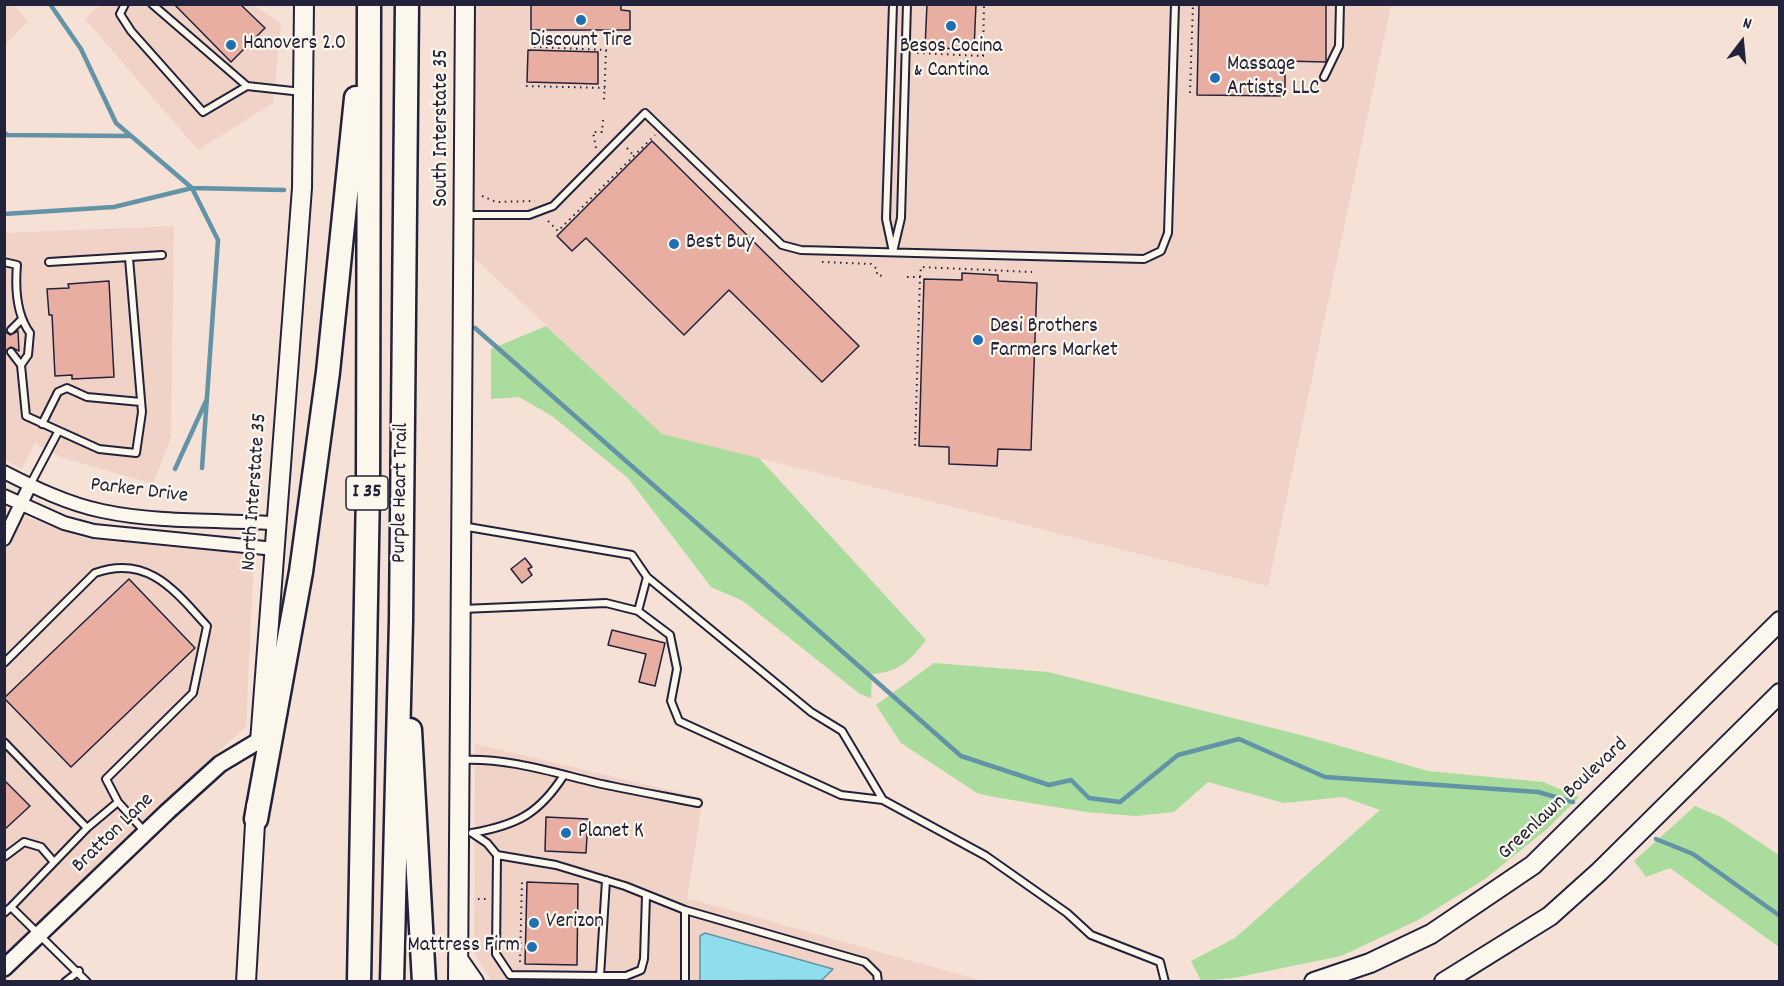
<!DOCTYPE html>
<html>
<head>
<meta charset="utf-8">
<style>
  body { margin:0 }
  #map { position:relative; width:1784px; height:986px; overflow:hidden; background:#f5e1d6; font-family:Dekko,sans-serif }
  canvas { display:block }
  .frame { position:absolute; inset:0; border:6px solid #22223b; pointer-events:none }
  .north { position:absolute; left:1712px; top:12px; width:60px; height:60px; -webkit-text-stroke:4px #fbf7ec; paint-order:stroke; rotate:16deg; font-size:16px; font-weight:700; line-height:24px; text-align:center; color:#22223b }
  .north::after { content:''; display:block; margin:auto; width:21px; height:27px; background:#22223b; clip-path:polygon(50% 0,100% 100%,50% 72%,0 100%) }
</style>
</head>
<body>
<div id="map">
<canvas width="1784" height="986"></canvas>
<div class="frame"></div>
<div class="north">N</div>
</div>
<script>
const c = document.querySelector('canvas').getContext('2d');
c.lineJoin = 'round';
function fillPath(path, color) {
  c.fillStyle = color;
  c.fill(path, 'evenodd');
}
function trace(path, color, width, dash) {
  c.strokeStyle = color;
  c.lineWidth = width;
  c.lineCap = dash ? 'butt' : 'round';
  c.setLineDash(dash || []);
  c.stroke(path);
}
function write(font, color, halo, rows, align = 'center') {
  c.font = font + ' Dekko,sans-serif';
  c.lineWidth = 4.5;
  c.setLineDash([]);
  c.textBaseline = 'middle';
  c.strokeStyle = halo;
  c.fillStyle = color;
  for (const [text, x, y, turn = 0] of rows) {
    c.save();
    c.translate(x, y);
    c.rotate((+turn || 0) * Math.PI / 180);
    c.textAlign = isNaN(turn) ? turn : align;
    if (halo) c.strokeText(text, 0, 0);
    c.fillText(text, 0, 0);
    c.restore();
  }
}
fillPath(new Path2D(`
  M 5,4 L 13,5 L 28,21 L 5,45 Z
  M 100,5 L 254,5 L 281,24 L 273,103 L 198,150 L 85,19 Z
  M 465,5 L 1391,5 L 1268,586 L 662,434 L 466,250 Z
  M 174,226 L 171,437 L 153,484 L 60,457 L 35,443 L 22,469 L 5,460 L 4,233 Z
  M 5,509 L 83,538 L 254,555 L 246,726 L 5,956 Z
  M 475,744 L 703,798 L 687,898 L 983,981 L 492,981 L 474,954 Z`), '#f1d2c6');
fillPath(new Path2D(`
  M 546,326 L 662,434 L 759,458 L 926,640 C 910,661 899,672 872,674 L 871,698 L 860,694 L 743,601 L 711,587 L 628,478 L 552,416 L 519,397 L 491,399 L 491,349 Z
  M 934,663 L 1048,672 L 1301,735 L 1428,771 L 1543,782 L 1579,797 L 1547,829 L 1485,879 L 1418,920 L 1341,956 L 1234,978 L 1201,981 L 1191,961 L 1235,938 L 1380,810 L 1343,797 L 1284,803 L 1208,782 L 1174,812 L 1136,816 L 1086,812 L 994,797 L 977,793 L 901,743 L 876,705 Z
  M 1695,806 L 1723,818 L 1779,855 L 1779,947 L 1670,868 L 1646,877 L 1634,861 Z`), '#aadc9d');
const water = new Path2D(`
  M 705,933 L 833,969 L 822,980 L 700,981 L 700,936 Z`);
fillPath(water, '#8fdeed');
trace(water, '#6393a6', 1.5);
trace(new Path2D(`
  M 50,4 L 81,49 L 116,123 L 192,188 L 284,190
  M 4,132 L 7,135 L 131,136
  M 4,214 L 114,207 L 192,188 L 218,240 L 202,468
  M 475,328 L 961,756 L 1049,785 L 1071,780 L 1089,798 L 1120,802 L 1178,755 L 1239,739 L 1325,777 L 1538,792 L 1573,802
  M 175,469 L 206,401
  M 1656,839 L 1693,854 L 1780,916`), '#6393a6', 4.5);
const building = new Path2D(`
  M 174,4 L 240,4 L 265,28 L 231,62 Z
  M 531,4 L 621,4 L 621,10 L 630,11 L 630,30 L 531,30 Z
  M 927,4 L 976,4 L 974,49 L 925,48 Z
  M 1199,4 L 1326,4 L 1326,62 L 1285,61 L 1285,96 L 1197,95 Z
  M 528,50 L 598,52 L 598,84 L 527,82 Z
  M 652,141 L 859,346 L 822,382 L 729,290 L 684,335 L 586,238 L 572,251 L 557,236 Z
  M 962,273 L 998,275 L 998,281 L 1037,283 L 1031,450 L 998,449 L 997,466 L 949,464 L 949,447 L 919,446 L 924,279 L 962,280 Z
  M 109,281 L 114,377 L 72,379 L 72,375 L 55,376 L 52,315 L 49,315 L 47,289 L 69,288 L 68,284 Z
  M 4,331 L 10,335 L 18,331 L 19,351 L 11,347 L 4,352 Z
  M 525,558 L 532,567 L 528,569 L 532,575 L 522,583 L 511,569 Z
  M 129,579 L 195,648 L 71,767 L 4,698 Z
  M 612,630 L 665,643 L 655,686 L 639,682 L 646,654 L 608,645 Z
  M 4,780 L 30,806 L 4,830 Z
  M 546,817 L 588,819 L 586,853 L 545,851 Z
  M 527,882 L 578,884 L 577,965 L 525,964 Z`);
fillPath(building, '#e8aea2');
trace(building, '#22223b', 1.5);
const service = new Path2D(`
  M 125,4 L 120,14 L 131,31 L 203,112 L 247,86
  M 152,4 L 247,86 L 302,92
  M 893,4 L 886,219 L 893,252 L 901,218 L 907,4
  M 1324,77 L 1339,46 L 1340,4
  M 466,215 L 529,215 L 553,206 L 645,113 L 782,245 L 801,250 L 1144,259 L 1161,251 L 1168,233 L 1175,4
  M 4,262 L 17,265 C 15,288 16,314 30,333 L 28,355 L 21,365 L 26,416 L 99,449 L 136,453 L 142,412 L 129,258
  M 49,262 L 162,255
  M 11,330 L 21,320
  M 11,352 L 21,365
  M 42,424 L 58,392 L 67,388 L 87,397 L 141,402
  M 30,485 L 58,432
  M 462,526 L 632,555 L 647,577 L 638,611
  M 647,577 L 811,712 L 842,731 L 883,800
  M 462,609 L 606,603 L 638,611 L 670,635 L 677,669 L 671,701 L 679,721 L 841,795 L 883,800 L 986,856 L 1067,913 L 1091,935 L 1160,962 L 1165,982
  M 4,663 L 95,573 C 148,554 175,591 207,626 L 193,693 L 106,779 L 118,802 L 145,832
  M 4,742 L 87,828 L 118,802
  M 461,760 C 507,758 548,771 593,782 C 628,790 663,796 698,803
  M 472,833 L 487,843 L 497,855 L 556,865 L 625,886 L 685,910 L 685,982
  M 472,833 C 517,825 539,814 564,775
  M 497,855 L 496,954 L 510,975 L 600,976 L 606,880
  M 4,857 L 24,842 L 41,847 L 53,861
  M 11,907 L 87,828
  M 685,910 L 865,962 L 877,974 L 878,982
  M 4,913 L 11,907 L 87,982
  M 600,976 L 626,976 L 641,970 L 644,959 L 646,895
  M 65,982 L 79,971`);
const minor = new Path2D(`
  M 4,472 C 35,488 68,504 102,511 C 158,523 219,520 276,523
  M 4,496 L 64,523 L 94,531 L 275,549
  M 4,539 L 30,485`);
const tertiary = new Path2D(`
  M 4,968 L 167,812 L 220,764 L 260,740`);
const secondary = new Path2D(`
  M 260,742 L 302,188 L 304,4
  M 458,959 L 474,982
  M 246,982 L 256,806
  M 458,982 L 465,4
  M 1314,982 L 1370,963 L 1431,934 L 1533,865 L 1780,621
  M 1444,982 L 1550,916 L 1599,872 L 1780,693`);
const motorway = new Path2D(`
  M 410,730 L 424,982
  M 256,819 L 301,572 L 328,372 L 356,98
  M 359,982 L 368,489 L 369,4
  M 392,982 L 401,621 L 407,4`);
trace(service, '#22223b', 10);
trace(minor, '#22223b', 16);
trace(tertiary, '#22223b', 20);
trace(secondary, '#22223b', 22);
trace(motorway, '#22223b', 27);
trace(new Path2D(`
  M 534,47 L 606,50 L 604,101
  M 917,53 L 983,56 L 984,4
  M 526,86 L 605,88
  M 1190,93 L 1193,4
  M 596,148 L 593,132 L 602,132 L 603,120
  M 627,148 L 633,155
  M 482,196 L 496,202 L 535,201
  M 548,221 L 558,231 L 655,135
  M 822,262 L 871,264 L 877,269 L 877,275 L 883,276
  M 907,277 L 920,277 L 915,448
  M 920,277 L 921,267 L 1032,272
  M 478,899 L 486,899
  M 520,962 L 522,881`), '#22223b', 2, [1.5, 4.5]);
trace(service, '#fbf7ec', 6);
trace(minor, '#fbf7ec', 12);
trace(tertiary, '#fbf7ec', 15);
trace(secondary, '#fbf7ec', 18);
trace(motorway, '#fbf7ec', 22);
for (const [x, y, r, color] of [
  [581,20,6,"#1f6fb2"],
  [951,26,6,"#1f6fb2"],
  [231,45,6,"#1f6fb2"],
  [1215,78,6,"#1f6fb2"],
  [674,244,6,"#1f6fb2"],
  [978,340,6,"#1f6fb2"],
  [566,833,6,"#1f6fb2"],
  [534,923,6,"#1f6fb2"],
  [532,947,6,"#1f6fb2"]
]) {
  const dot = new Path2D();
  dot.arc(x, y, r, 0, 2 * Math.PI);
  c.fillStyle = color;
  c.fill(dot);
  trace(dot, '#fbf7ec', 2);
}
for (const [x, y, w] of [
  [367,493,42]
]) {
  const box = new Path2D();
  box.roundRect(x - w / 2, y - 17, w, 34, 4.5);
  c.fillStyle = '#fbf7ec';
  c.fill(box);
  trace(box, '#22223b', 1.5);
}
write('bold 20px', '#22223b', null, [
  ["I 35",367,493]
]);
write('21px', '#22223b', '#fbf7ec', [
  ["Discount Tire",581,42,"center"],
  ["Hanovers 2.0",243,45],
  ["Besos Cocina",951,48,"center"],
  ["& Cantina",951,72,"center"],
  ["Massage",1227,66],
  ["Artists, LLC",1227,90],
  ["Best Buy",686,244],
  ["Desi Brothers",990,328],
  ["Farmers Market",990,352],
  ["Planet K",578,833],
  ["Verizon",546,923],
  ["Mattress Firm",520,947,"right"]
], 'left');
write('21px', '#22223b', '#fbf7ec', [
  ["South Interstate 35",443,128,-90],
  ["Parker Drive",139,492,7],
  ["North Interstate 35",256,492,-86],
  ["Purple Heart Trail",402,493,-89],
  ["Greenlawn Boulevard",1564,800,-43],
  ["Bratton Lane",114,834,-44]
]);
</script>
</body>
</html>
